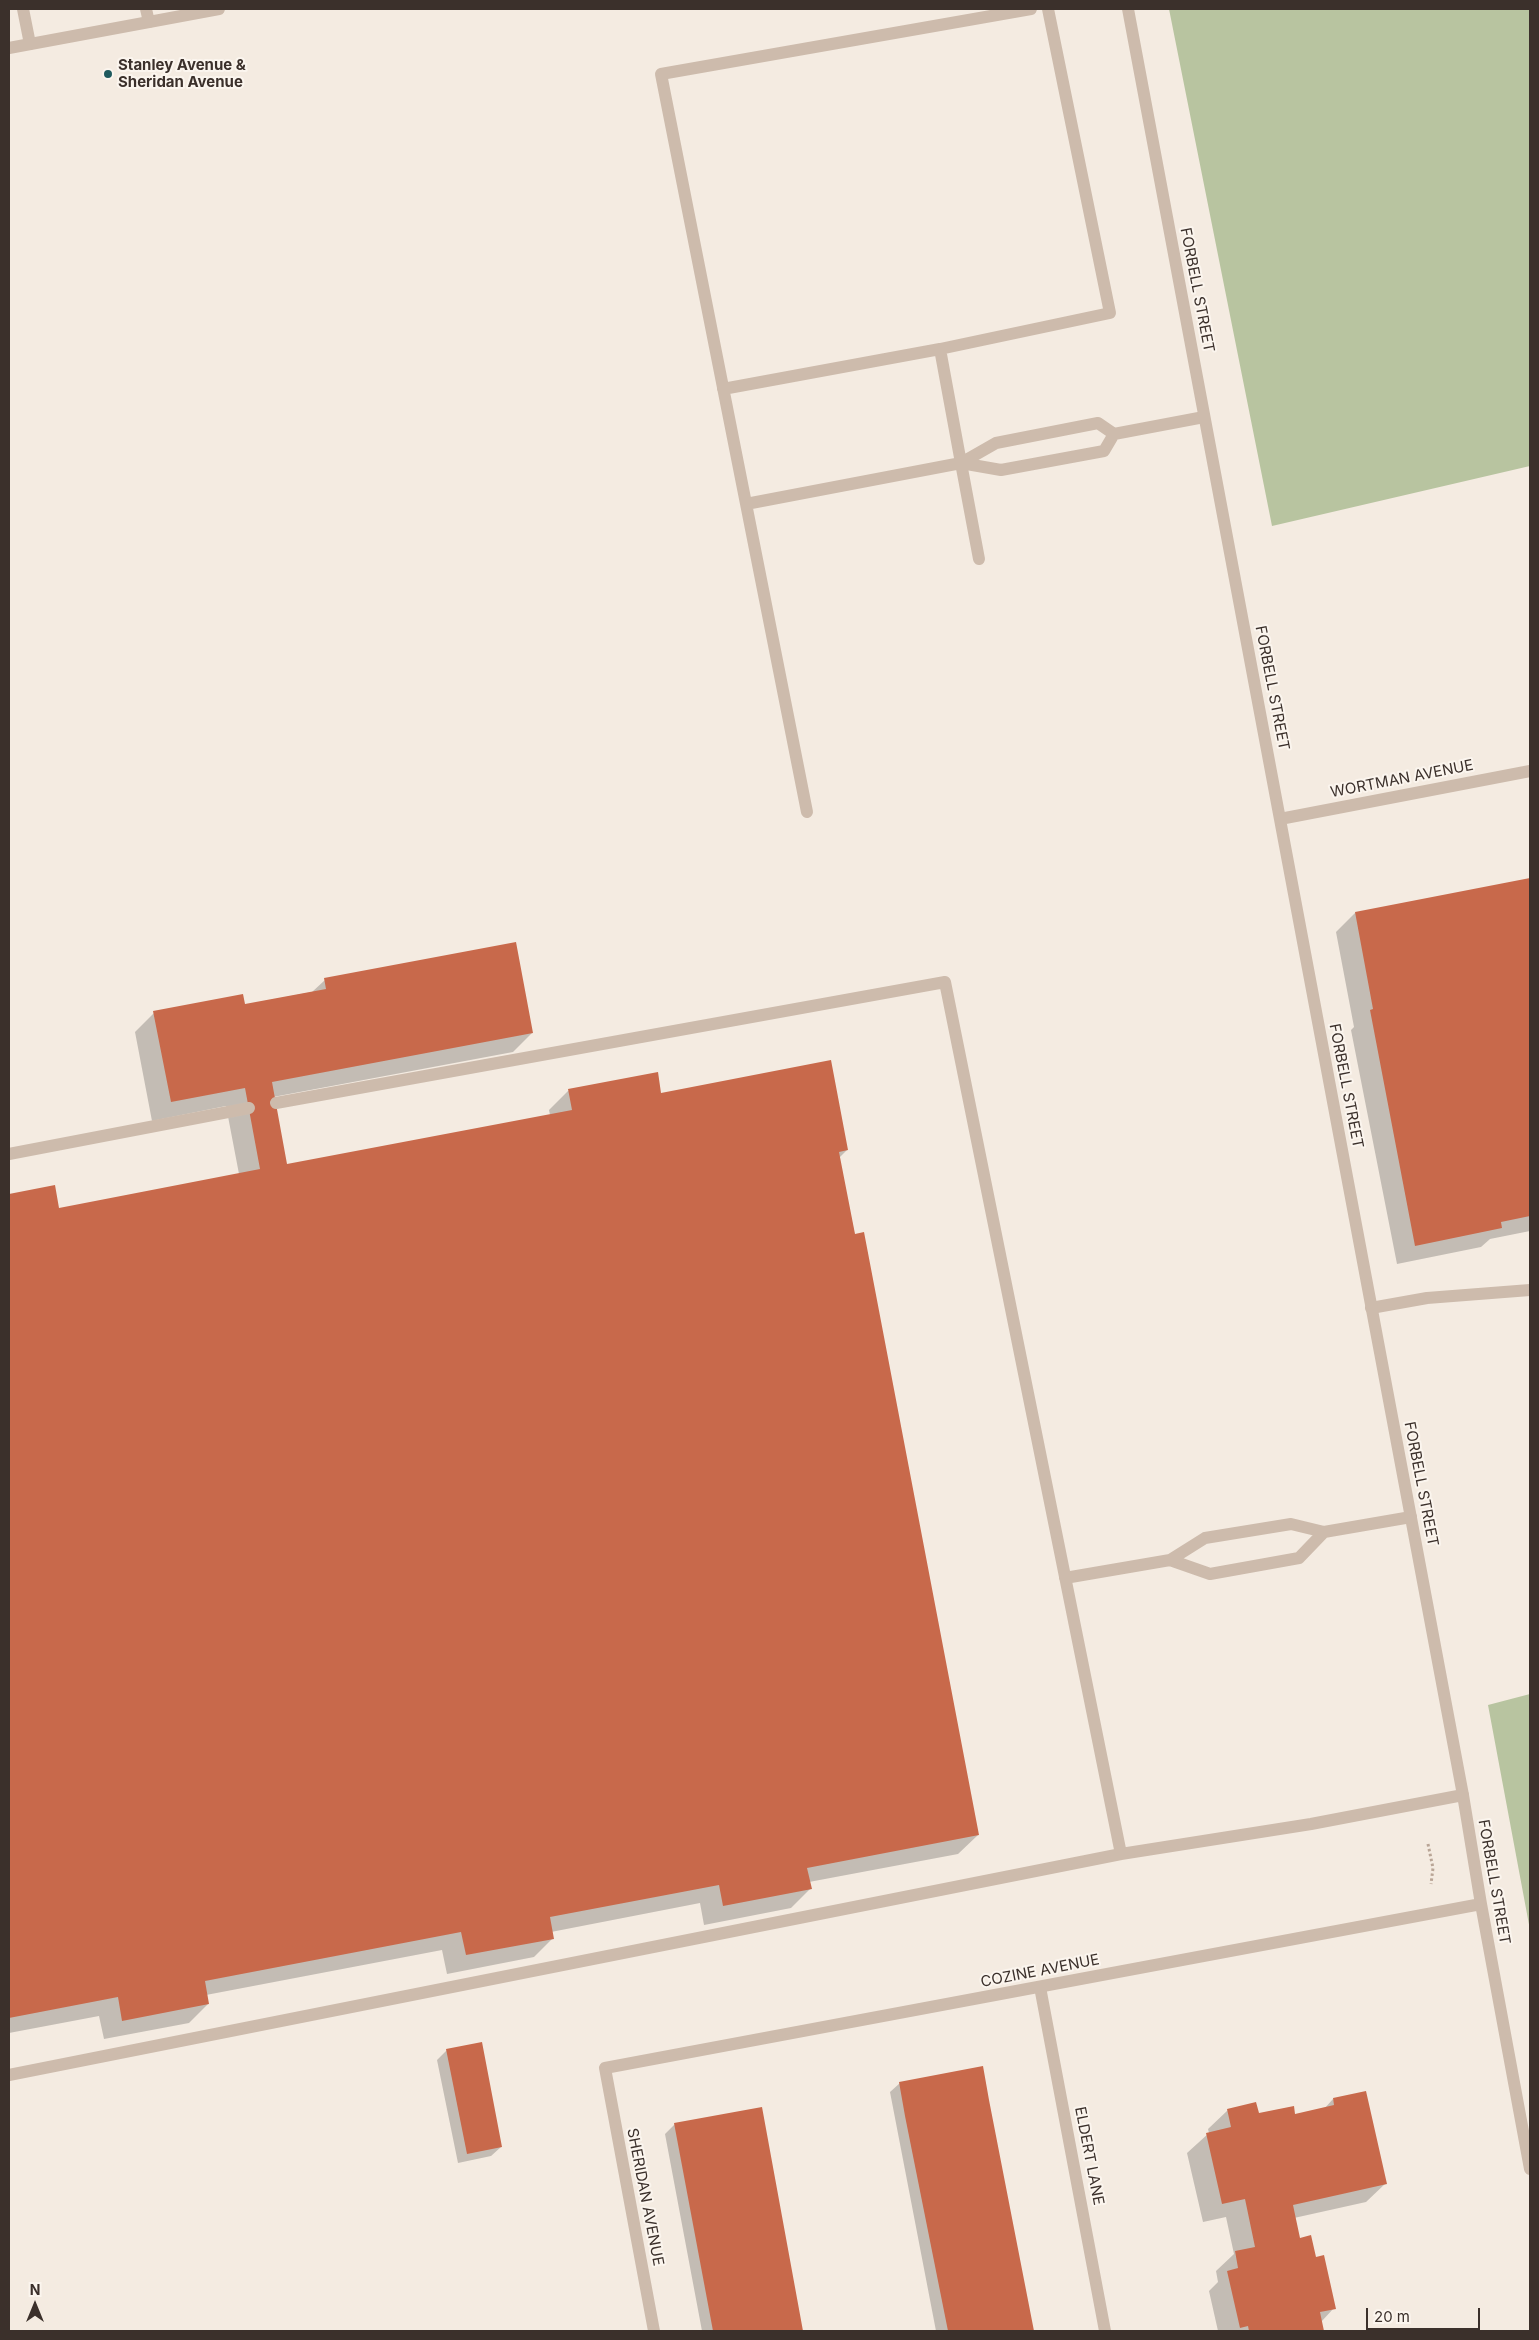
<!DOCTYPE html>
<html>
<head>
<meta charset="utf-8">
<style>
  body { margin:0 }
  #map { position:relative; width:1539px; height:2340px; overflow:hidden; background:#f4ebe1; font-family:Inter,sans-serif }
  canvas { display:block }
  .frame { position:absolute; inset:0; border:10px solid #3b302b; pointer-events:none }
  .north { position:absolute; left:10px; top:2280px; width:50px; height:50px; -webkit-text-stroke:4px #fbf5ee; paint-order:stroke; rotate:0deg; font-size:14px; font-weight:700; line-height:20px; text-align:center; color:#3b302b }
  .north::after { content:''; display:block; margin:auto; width:18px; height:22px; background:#3b302b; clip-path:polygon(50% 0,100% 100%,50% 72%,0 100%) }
  .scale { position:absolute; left:1366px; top:2308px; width:114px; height:22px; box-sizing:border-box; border:2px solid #3b302b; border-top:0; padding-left:6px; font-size:15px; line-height:18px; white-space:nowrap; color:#3b302b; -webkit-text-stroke:4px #fbf5ee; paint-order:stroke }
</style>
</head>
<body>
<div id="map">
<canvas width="1539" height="2340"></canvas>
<div class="frame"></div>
<div class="north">N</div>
<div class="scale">20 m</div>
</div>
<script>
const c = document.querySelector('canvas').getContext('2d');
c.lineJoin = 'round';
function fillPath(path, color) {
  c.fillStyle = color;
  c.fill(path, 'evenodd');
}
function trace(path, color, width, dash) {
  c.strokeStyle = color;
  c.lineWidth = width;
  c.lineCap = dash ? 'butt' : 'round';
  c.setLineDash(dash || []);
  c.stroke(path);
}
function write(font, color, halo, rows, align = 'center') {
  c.font = font + ' Inter,sans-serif';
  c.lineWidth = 4;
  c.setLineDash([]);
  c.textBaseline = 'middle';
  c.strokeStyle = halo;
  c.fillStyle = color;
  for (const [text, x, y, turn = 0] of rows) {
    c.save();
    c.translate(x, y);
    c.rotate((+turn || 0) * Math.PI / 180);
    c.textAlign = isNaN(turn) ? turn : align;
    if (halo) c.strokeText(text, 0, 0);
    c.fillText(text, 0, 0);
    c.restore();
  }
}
fillPath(new Path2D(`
  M 1169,9 L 1530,9 L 1530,466 L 1272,526 Z
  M 1530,1694 L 1530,1930 L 1488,1705 Z`), '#b8c4a0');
fillPath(new Path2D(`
  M 1530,879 L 1530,1231 L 1490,1239 L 1481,1247 L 1397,1264 L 1351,1030 L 1354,1027 L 1336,932 L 1355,913 Z
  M 325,980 L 532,1033 L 513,1052 L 273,1097 L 286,1165 L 550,1115 L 549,1110 L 568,1091 L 657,1074 L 660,1094 L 847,1150 L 839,1158 L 978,1835 L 958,1854 L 809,1882 L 810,1889 L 791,1908 L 704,1925 L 700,1903 L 551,1932 L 553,1938 L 534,1957 L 447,1974 L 442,1950 L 206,1995 L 208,2004 L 189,2023 L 104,2039 L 99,2016 L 9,2033 L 9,1195 L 54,1187 L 58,1209 L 239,1174 L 226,1106 L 152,1121 L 135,1032 L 154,1013 L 244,1005 L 312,992 Z
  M 447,2050 L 501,2147 L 491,2156 L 458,2163 L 437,2060 Z
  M 982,2067 L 1033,2331 L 936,2331 L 890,2092 L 900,2083 Z
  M 1333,2099 L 1386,2183 L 1366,2202 L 1294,2218 L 1299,2239 L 1315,2258 L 1334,2308 L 1321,2322 L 1323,2331 L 1218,2331 L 1209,2291 L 1218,2282 L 1216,2271 L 1234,2254 L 1226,2217 L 1203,2222 L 1187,2153 L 1209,2133 L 1208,2129 L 1228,2110 L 1258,2115 L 1294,2115 L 1324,2109 Z
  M 761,2108 L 802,2331 L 702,2331 L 665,2134 L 675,2124 Z`), '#0003');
fillPath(new Path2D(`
  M 1530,878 L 1530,1216 L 1501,1222 L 1502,1228 L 1415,1246 L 1370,1010 L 1373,1009 L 1355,912 Z
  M 516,942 L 533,1033 L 272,1082 L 287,1164 L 572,1110 L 568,1089 L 658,1072 L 661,1093 L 831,1060 L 848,1150 L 839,1152 L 855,1234 L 864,1232 L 979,1835 L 807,1868 L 812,1889 L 723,1906 L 719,1885 L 550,1917 L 554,1939 L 466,1955 L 461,1932 L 205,1981 L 209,2004 L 122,2021 L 118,1997 L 9,2018 L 9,1194 L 55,1185 L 59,1208 L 260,1169 L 245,1088 L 171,1102 L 153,1011 L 243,994 L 245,1004 L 326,989 L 324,978 Z
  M 482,2042 L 502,2147 L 467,2154 L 446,2049 Z
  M 983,2066 L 989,2100 L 1034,2331 L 948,2331 L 905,2116 L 899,2082 Z
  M 1366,2091 L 1387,2184 L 1293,2205 L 1300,2238 L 1311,2235 L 1316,2257 L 1324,2255 L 1336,2309 L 1320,2312 L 1324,2331 L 1249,2331 L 1248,2326 L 1240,2328 L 1227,2271 L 1238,2268 L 1235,2251 L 1255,2247 L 1245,2199 L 1222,2204 L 1206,2133 L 1231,2127 L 1227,2109 L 1256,2102 L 1259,2113 L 1294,2106 L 1295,2114 L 1334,2105 L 1333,2098 Z
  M 762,2107 L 803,2331 L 713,2331 L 674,2123 Z`), '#c8694b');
trace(new Path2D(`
  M 1428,1844 L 1433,1868 L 1431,1884`), '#b9a596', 3, [2.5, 2.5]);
trace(new Path2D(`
  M 23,9 L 30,44
  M 146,9 L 149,22
  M 723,389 L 940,349 L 1110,313 L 1048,9
  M 961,463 L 996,443 L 1098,423 L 1114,434 L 1204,417
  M 961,463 L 1001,470 L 1104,451 L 1114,434
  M 961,463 L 979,559
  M 746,504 L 961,463 L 940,349
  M 807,812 L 661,74 L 1031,9
  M 276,1103 L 945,982 L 1121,1854
  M 9,1154 L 249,1108
  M 1371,1308 L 1427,1298 L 1530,1290
  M 1170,1560 L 1210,1574 L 1299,1558 L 1324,1532
  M 1065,1578 L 1170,1560 L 1205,1538 L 1291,1524 L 1324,1532 L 1411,1517
  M 9,2075 L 1121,1854 L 1311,1824 L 1463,1795`), '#cdbbac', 12);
trace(new Path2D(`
  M 1128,9 L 1463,1795 L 1481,1904 L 1530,2169
  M 9,48 L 219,9
  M 1280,819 L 1530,771
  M 1040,1987 L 1105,2331
  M 654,2331 L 605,2068 L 1481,1904`), '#cdbbac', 12);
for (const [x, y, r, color] of [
  [108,74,5,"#1f5a5e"]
]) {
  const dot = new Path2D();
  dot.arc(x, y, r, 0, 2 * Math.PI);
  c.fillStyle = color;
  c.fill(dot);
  trace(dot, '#fbf5ee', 2);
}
write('bold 15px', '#3b302b', '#fbf5ee', [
  ["Stanley Avenue &",118,65],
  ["Sheridan Avenue",118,82]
], 'left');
write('15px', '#3b302b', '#fbf5ee', [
  ["FORBELL STREET",1197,290,79],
  ["FORBELL STREET",1272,688,79],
  ["WORTMAN AVENUE",1402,779,-11],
  ["FORBELL STREET",1346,1086,79],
  ["FORBELL STREET",1421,1484,79],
  ["FORBELL STREET",1494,1882,80],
  ["COZINE AVENUE",1040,1971,-11],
  ["ELDERT LANE",1089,2156,79],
  ["SHERIDAN AVENUE",645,2197,79]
]);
</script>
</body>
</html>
